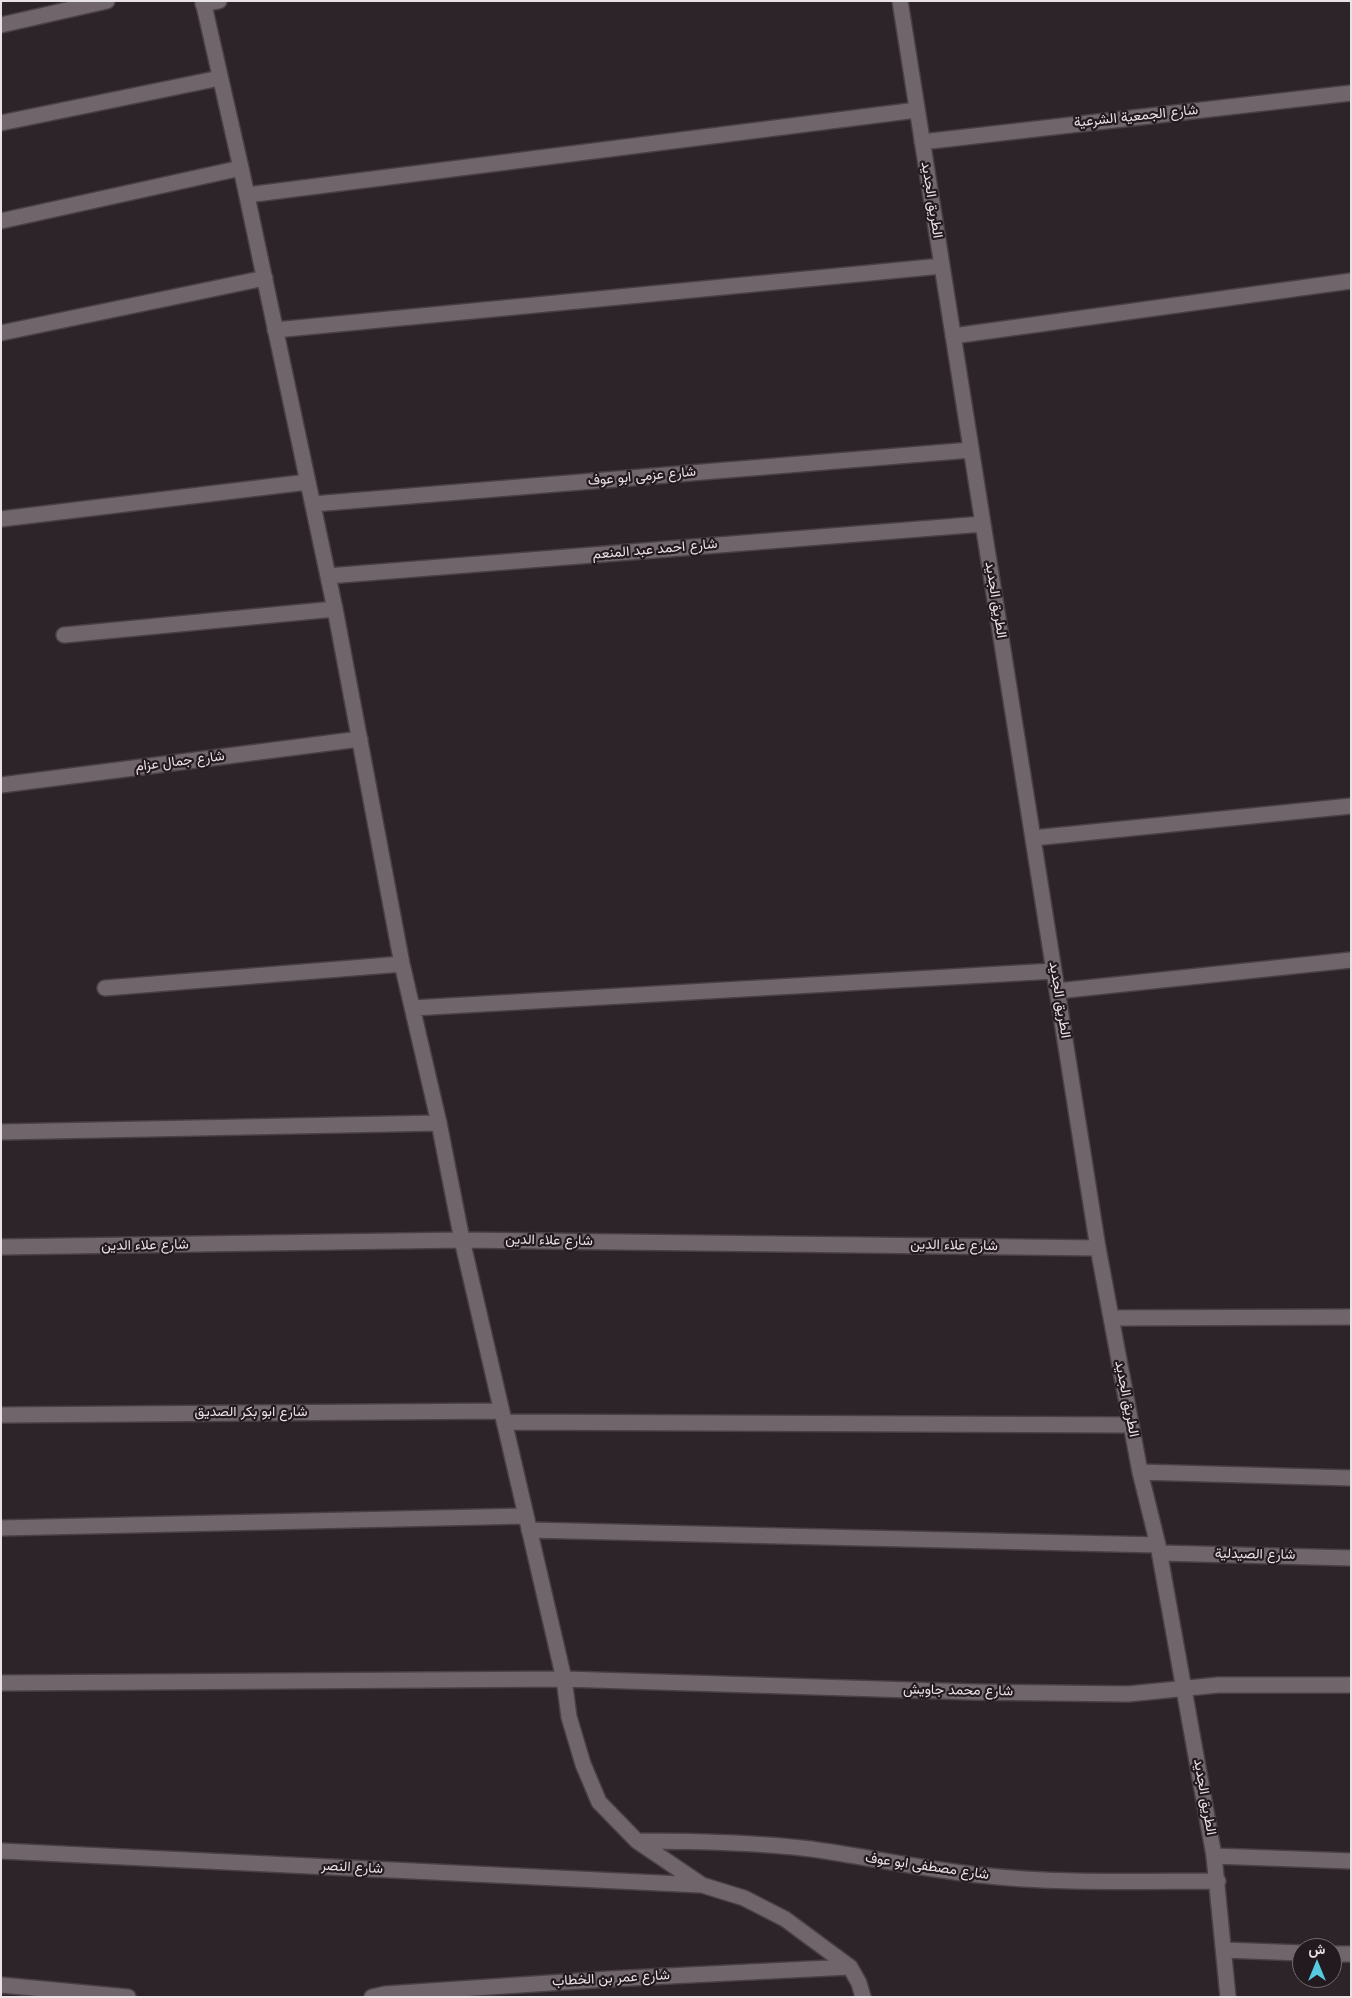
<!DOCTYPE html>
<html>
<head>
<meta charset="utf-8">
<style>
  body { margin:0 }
  #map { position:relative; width:1352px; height:1998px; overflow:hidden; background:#2d2429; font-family:Jost,Vazirmatn,sans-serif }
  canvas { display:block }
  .frame { position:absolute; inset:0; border:2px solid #e8e1e5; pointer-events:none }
  .north { position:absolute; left:1292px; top:1938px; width:50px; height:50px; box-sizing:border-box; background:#231a1f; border:1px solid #726a6e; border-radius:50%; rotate:0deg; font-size:14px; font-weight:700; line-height:20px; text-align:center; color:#e8e1e5 }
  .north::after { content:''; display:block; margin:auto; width:18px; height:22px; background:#55cae0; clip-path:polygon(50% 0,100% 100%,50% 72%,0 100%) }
</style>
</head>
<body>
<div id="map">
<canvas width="1352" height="1998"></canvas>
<div class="frame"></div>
<div class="north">ش</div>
</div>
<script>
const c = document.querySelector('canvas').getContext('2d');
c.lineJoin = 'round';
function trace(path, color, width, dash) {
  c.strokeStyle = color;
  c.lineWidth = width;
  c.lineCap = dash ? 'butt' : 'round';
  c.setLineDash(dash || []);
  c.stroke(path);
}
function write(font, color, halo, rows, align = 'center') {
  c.font = font + ' Jost,Vazirmatn,sans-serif';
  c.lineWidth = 4.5;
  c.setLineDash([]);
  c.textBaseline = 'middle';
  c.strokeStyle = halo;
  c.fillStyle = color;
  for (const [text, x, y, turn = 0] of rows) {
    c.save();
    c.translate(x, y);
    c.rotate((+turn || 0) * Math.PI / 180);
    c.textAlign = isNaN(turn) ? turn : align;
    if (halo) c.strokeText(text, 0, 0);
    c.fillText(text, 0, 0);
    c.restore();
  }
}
const street = new Path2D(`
  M 203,1 L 241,168 L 335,609 L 402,964 L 439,1123 L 462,1240 L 564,1679 L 569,1717 L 583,1764 L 599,1802 L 637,1841 L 702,1885 L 744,1898 L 785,1919 L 850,1967 L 859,1983 L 863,1997
  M 900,1 L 1098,1248 L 1140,1472 L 1158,1545 L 1214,1856 L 1228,1997
  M 203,4 L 219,1
  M 1,25 L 107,1
  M 1,123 L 220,78
  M 922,142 L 1351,93
  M 247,195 L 917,110
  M 1,221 L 241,168
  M 275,330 L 942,266
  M 1,333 L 265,278
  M 953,336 L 1351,281
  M 313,504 L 971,450
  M 1,519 L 308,482
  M 328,576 L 983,524
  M 64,635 L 335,609
  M 1,785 L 360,739
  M 1033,838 L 1351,806
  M 105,988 L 402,964
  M 1057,991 L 1351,960
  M 413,1008 L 1054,971
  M 1,1132 L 439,1123
  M 1,1247 L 462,1240 L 1098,1248
  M 1111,1318 L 1351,1317
  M 1,1415 L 501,1411
  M 504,1422 L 1131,1425
  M 1140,1472 L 1351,1478
  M 1,1528 L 526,1516
  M 529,1530 L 1158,1545
  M 1160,1553 L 1351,1558
  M 1,1683 L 564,1679 L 974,1692 L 1128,1694 L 1218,1685 L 1351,1685
  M 637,1841 C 695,1841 753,1842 811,1849 C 867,1857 923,1869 979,1875 C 1058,1884 1138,1881 1218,1881
  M 1,1851 L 701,1885
  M 1214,1856 L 1351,1861
  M 1224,1950 L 1302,1953
  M 1332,1954 L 1351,1954
  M 1,1985 L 128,1997
  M 372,1997 L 385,1994 L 609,1979 L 850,1967`);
trace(street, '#484045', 18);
trace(street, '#70656b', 15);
write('14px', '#e8e1e5', '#231a1f', [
  ["شارع الجمعية الشرعية",1136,117,-6],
  ["الطريق الجديد",931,200,81],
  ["شارع عزمى ابو عوف",642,477,-5],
  ["شارع احمد عبد المنعم",655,550,-5],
  ["الطريق الجديد",995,600,81],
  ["شارع جمال عزام",180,762,-7],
  ["الطريق الجديد",1059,1000,81],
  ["شارع علاء الدين",549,1241,1],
  ["شارع علاء الدين",145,1246,-1],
  ["شارع علاء الدين",954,1246,1],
  ["الطريق الجديد",1126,1399,79],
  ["شارع ابو بكر الصديق",251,1413],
  ["شارع الصيدلية",1255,1555,1],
  ["شارع محمد جاويش",958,1691,1],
  ["الطريق الجديد",1204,1797,80],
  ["شارع مصطفى ابو عوف",927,1867,8],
  ["شارع النصر",352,1868,3],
  ["شارع عمر بن الخطاب",611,1979,-3]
]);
</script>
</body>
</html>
